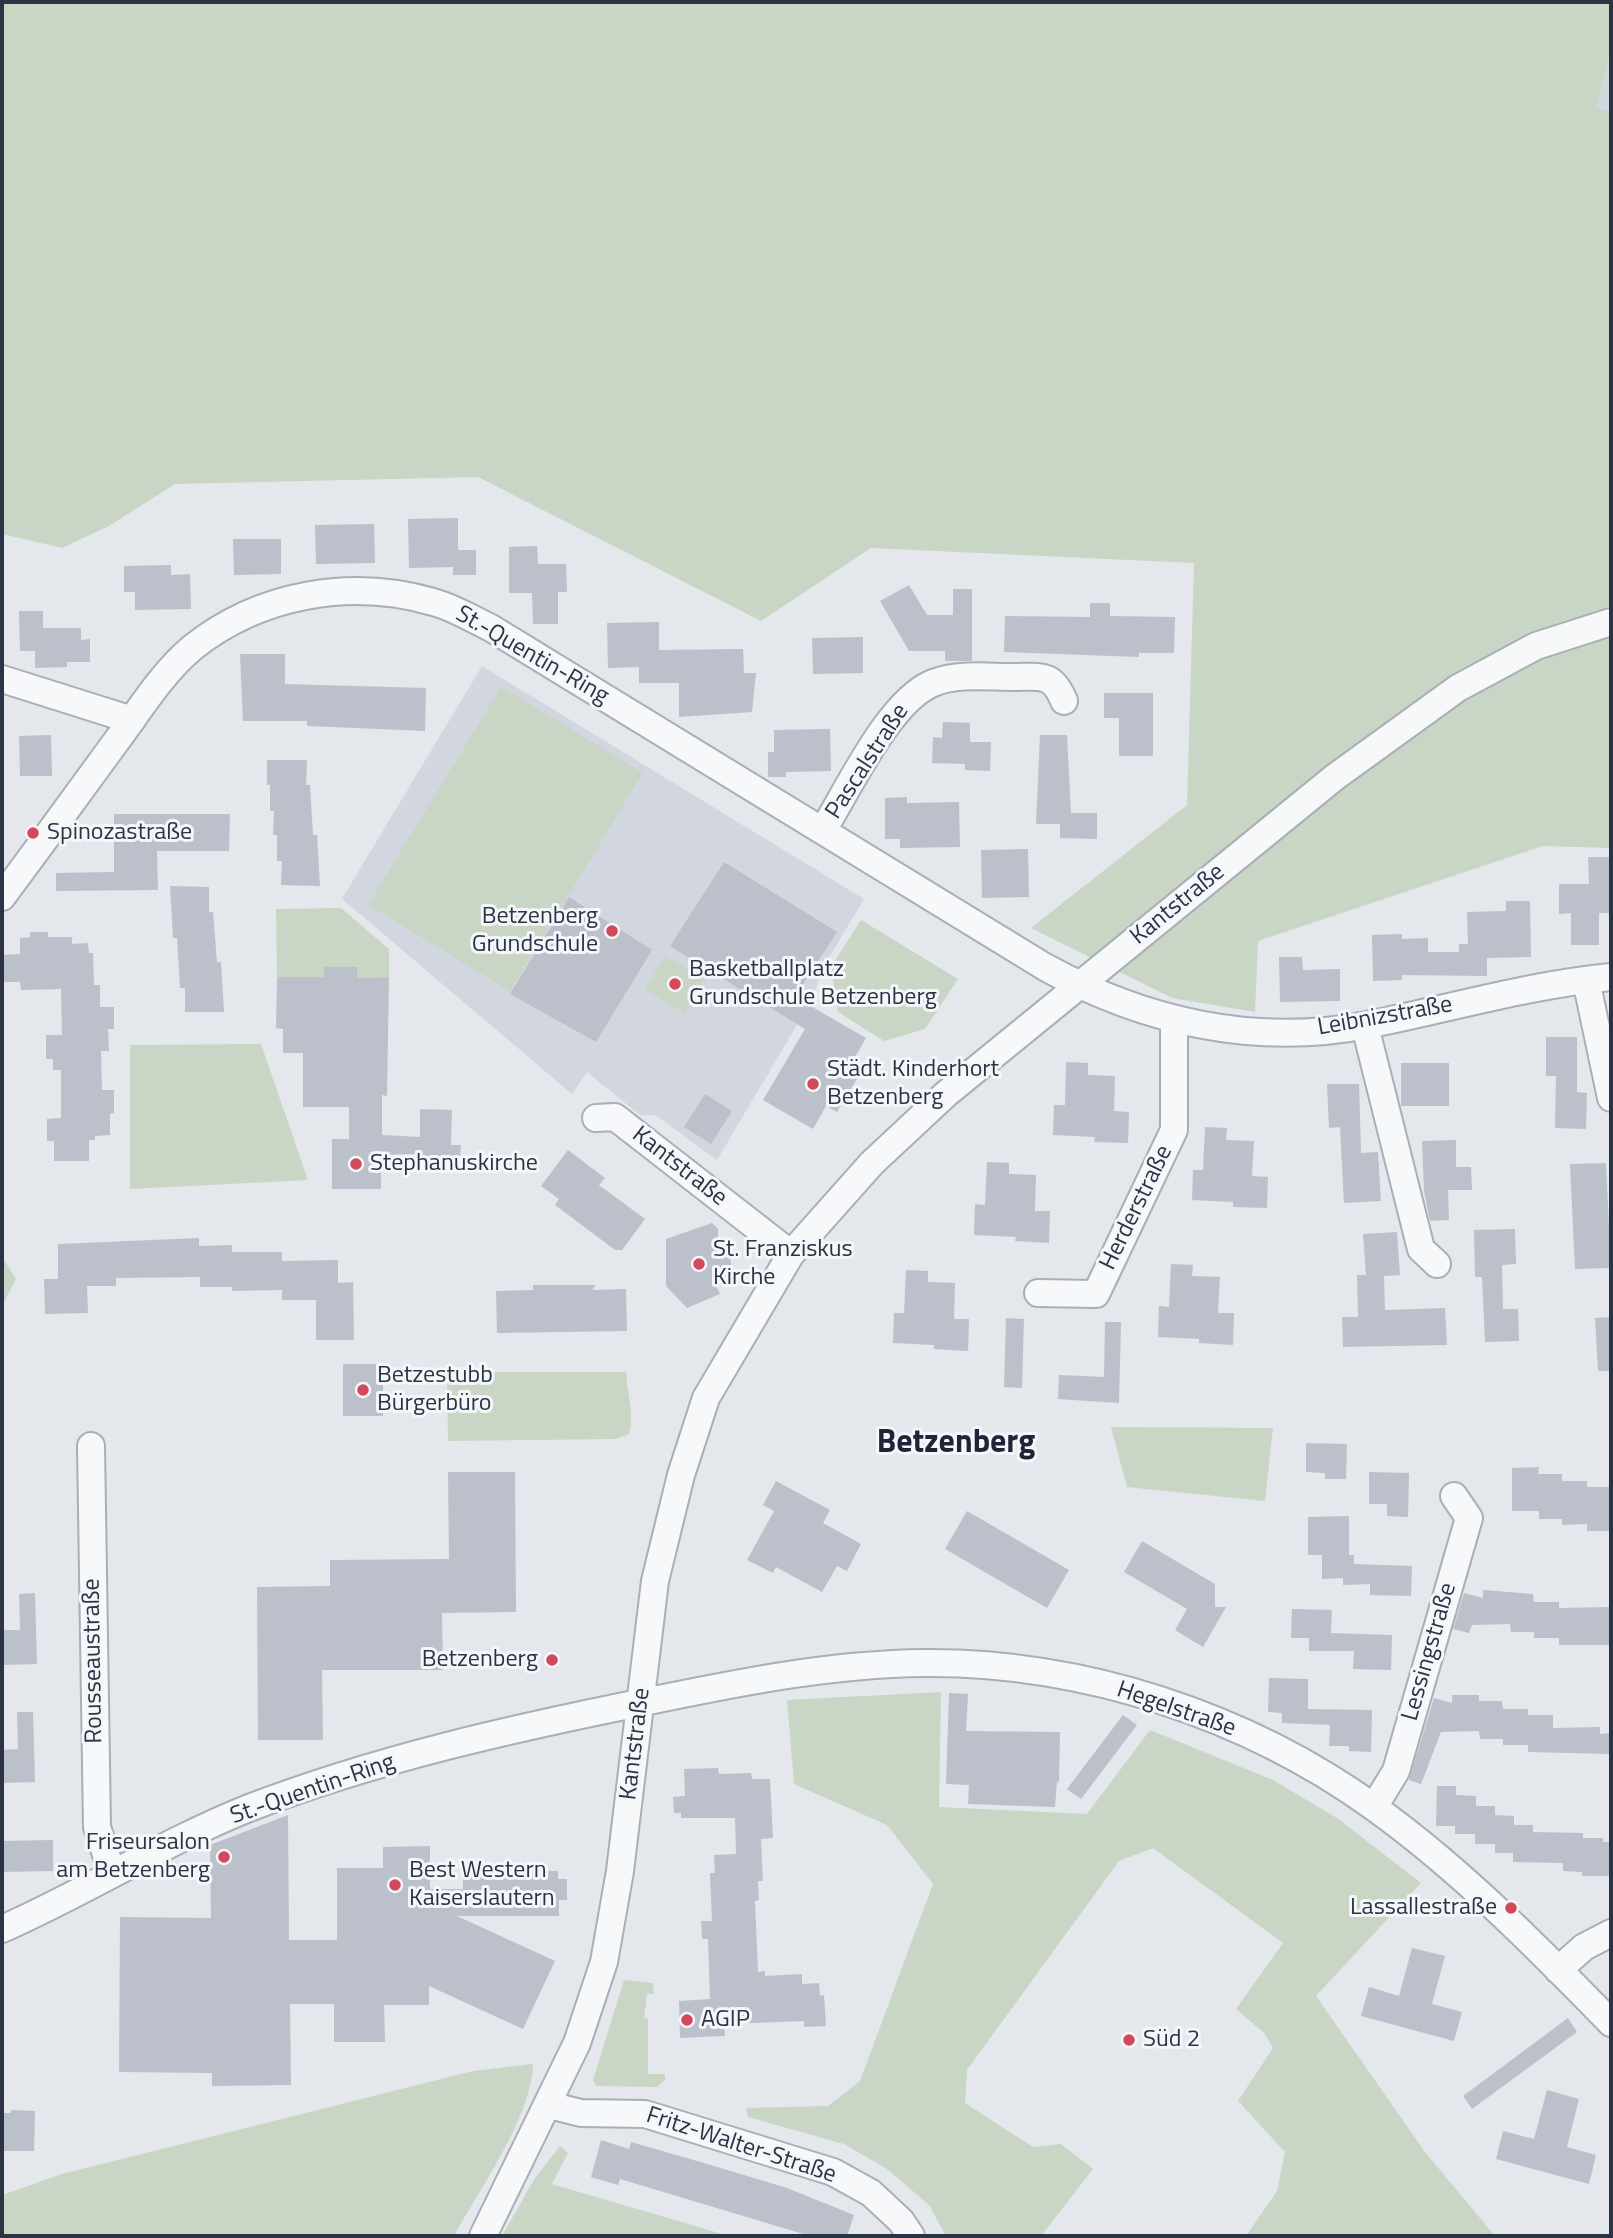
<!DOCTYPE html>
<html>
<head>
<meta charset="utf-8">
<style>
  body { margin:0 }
  #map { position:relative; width:1613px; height:2238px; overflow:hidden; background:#e4e7ec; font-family:"Titillium Web",sans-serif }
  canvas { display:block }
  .frame { position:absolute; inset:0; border:4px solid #2b3445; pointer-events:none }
</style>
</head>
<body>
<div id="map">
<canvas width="1613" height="2238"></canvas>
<div class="frame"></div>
</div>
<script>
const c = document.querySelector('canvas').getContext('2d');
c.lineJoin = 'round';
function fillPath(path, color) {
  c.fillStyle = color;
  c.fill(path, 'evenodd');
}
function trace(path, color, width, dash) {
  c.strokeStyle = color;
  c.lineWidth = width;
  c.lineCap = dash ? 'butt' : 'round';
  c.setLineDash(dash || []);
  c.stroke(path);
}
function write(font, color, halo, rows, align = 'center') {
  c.font = font + ' "Titillium Web",sans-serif';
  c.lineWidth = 6;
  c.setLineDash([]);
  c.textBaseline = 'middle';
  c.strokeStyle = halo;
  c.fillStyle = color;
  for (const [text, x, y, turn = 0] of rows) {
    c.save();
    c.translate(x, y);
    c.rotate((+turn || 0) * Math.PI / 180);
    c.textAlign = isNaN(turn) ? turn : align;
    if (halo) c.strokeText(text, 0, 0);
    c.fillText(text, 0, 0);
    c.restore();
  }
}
fillPath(new Path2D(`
  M 1611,51 L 1611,112 L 1596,108 Z
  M 482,666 L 864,899 L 825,964 L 810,1003 L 717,1160 L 655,1115 L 640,1115 L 587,1072 L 572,1094 L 342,899 Z`), '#d2d6de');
fillPath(new Path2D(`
  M 2,2 L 1611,2 L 1611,51 L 1596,108 L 1611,112 L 1611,848 L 1543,846 L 1258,941 L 1255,1012 L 1172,998 L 1031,928 L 1187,805 L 1194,563 L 871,548 L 761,621 L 478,477 L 175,484 L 109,526 L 62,548 L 2,534 Z
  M 501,687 L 643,773 L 510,991 L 368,905 Z
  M 341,908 L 389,949 L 389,977 L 357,978 L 324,967 L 324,977 L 277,977 L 276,909 Z
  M 861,920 L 958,979 L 925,1029 L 884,1041 L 838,1012 L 831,967 Z
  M 665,956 L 705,979 L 685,1013 L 645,990 Z
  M 261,1044 L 308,1180 L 130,1189 L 130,1045 Z
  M 2,1257 L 16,1279 L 2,1306 Z
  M 447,1372 L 626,1372 C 627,1392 635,1415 629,1434 L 616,1439 L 448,1441 Z
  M 1111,1427 L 1273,1428 L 1265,1501 L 1127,1487 Z
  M 941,1692 L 939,1807 L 1087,1814 L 1150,1730 L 1273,1780 L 1337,1818 L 1421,1883 L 1316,1996 L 1425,2152 L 1495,2236 L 1246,2236 L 1277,2191 L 1285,2152 L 1238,2101 L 1273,2048 L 1264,2033 L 1236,2009 L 1283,1943 L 1153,1848 L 1119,1861 L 967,2070 L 965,2103 L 1033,2147 L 1061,2144 L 1093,2169 L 1041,2236 L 946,2236 L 929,2205 L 887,2169 L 844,2144 L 748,2117 L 746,2108 L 828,2106 L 860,2081 L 933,1884 L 887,1825 L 794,1784 L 787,1700 Z
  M 624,1980 L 653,1983 L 654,1994 L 647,1994 L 644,2018 L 648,2019 L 648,2074 L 665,2074 L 665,2080 L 657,2087 L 596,2086 L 593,2080 Z
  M 533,2064 C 532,2116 479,2190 454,2236 L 2,2236 L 2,2195 L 62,2174 L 473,2071 Z
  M 560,2146 L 568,2153 L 552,2184 L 729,2236 L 502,2236 L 535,2178 Z`), '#c9d6c5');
fillPath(new Path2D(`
  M 458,518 L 458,550 L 476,550 L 476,575 L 453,575 L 453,567 L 409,568 L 408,519 Z
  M 374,524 L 375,563 L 316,564 L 315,525 Z
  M 233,539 L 281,539 L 281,574 L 234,575 Z
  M 537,546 L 538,564 L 566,564 L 567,592 L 558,592 L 558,624 L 533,624 L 532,593 L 509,593 L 509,547 Z
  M 171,565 L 171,575 L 190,574 L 191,609 L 135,610 L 135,592 L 124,592 L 124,566 Z
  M 909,585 L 927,615 L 953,615 L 953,589 L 972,589 L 972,661 L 945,661 L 945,651 L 909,651 L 880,601 Z
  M 1090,603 L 1110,603 L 1110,616 L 1175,617 L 1174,653 L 1139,653 L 1139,657 L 1004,652 L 1005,616 L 1090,617 Z
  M 19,611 L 43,611 L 43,628 L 81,628 L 81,640 L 90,639 L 90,662 L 67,662 L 67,667 L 35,668 L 35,651 L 20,651 Z
  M 659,622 L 659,650 L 743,649 L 744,673 L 756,673 L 752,712 L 679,717 L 679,683 L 639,683 L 639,667 L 608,668 L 607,623 Z
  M 863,637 L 863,673 L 813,674 L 812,638 Z
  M 240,654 L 285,654 L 285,684 L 426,688 L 425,731 L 307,726 L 307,721 L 243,721 Z
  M 1104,693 L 1153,693 L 1153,756 L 1119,756 L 1119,718 L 1104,718 Z
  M 943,722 L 970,723 L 970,742 L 991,742 L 990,771 L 965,770 L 965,764 L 932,763 L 933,737 L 942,738 Z
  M 830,729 L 831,771 L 786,772 L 786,777 L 768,777 L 768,752 L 774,752 L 774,730 Z
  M 51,735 L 52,776 L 20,776 L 19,736 Z
  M 1040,735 L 1067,735 L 1071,813 L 1097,813 L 1097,839 L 1060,838 L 1060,824 L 1036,824 Z
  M 267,760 L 307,760 L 306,785 L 310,785 L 313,835 L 317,835 L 320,886 L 281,885 L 282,861 L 277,861 L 277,835 L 273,835 L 274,811 L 270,811 L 270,785 L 267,785 Z
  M 907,797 L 907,803 L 959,802 L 960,847 L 900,848 L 900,839 L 885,839 L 885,798 Z
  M 114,814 L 230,814 L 229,851 L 157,851 L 158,890 L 56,891 L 56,873 L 114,872 Z
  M 1028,849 L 1029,897 L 982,898 L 981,850 Z
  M 1588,857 L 1611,857 L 1611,913 L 1599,913 L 1599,945 L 1571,945 L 1571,913 L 1559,914 L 1559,884 L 1589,884 Z
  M 724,862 L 837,932 L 795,997 L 866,1038 L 852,1062 L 863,1069 L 837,1112 L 826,1106 L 813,1129 L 763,1100 L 805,1029 L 670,946 Z
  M 170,886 L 209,887 L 209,912 L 213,912 L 217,962 L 221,962 L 224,1012 L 185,1012 L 185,988 L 180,988 L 177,938 L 173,938 Z
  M 569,897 L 652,950 L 596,1042 L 510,994 Z
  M 1506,901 L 1530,901 L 1531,957 L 1487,958 L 1487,976 L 1402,975 L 1402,980 L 1373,981 L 1372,935 L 1402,934 L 1402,939 L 1428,938 L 1428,952 L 1459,952 L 1459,944 L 1468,944 L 1467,912 L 1506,911 Z
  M 30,932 L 48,932 L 48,937 L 72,937 L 72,944 L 88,943 L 89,953 L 93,953 L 94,985 L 100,985 L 100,1007 L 114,1007 L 114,1029 L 108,1029 L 109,1051 L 101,1051 L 102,1090 L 114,1090 L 114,1113 L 110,1114 L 110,1135 L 95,1136 L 95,1140 L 89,1140 L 89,1161 L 54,1161 L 54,1141 L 47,1141 L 47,1119 L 61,1118 L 61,1070 L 53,1070 L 53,1059 L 46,1059 L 46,1035 L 62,1035 L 61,989 L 21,990 L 20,982 L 2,982 L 2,955 L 20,954 L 20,938 L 30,937 Z
  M 1279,957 L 1302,957 L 1303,970 L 1340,969 L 1340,1001 L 1280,1002 Z
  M 324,967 L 357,967 L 357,978 L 389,977 L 387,1096 L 382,1095 L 382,1135 L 420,1137 L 420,1109 L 452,1110 L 451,1145 L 461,1145 L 460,1162 L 435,1161 L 435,1166 L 416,1166 L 416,1154 L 381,1155 L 381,1189 L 332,1189 L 332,1139 L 349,1139 L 349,1107 L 303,1107 L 303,1053 L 283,1053 L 283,1029 L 276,1028 L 277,977 L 324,977 Z
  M 1546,1037 L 1577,1037 L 1577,1092 L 1587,1093 L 1586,1129 L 1555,1128 L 1556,1076 L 1546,1076 Z
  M 1066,1062 L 1088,1063 L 1088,1075 L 1115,1076 L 1114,1111 L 1129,1112 L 1128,1143 L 1094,1142 L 1095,1137 L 1053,1135 L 1054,1105 L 1065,1105 Z
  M 1401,1063 L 1449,1063 L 1449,1106 L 1401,1106 Z
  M 1327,1084 L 1359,1084 L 1361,1153 L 1378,1152 L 1381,1201 L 1344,1203 L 1340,1127 L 1329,1128 Z
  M 705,1094 L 732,1111 L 711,1144 L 684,1127 Z
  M 1205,1127 L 1227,1128 L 1226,1140 L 1254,1141 L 1252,1176 L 1268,1177 L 1267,1208 L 1233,1207 L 1233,1202 L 1192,1200 L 1193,1170 L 1203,1170 Z
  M 1456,1140 L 1456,1167 L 1471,1167 L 1472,1190 L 1448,1190 L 1449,1220 L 1430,1221 L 1424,1191 L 1422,1141 Z
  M 568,1150 L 605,1178 L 599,1185 L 645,1219 L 622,1250 L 615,1250 L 555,1205 L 559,1199 L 541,1186 Z
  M 987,1162 L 1009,1163 L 1009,1174 L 1036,1175 L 1035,1211 L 1050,1211 L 1049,1243 L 1015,1241 L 1016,1237 L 974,1235 L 975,1204 L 985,1205 Z
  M 1606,1163 L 1611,1268 L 1575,1269 L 1570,1164 Z
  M 712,1223 L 718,1229 L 718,1248 L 730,1252 L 732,1275 L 715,1283 L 720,1294 L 687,1308 L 666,1286 L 666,1239 Z
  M 1515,1229 L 1516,1264 L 1502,1265 L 1503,1309 L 1518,1309 L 1519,1341 L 1485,1342 L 1482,1277 L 1475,1277 L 1474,1230 Z
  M 1397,1232 L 1400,1275 L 1384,1276 L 1385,1310 L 1445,1308 L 1447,1345 L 1343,1347 L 1342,1317 L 1358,1317 L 1357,1275 L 1366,1275 L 1363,1234 Z
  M 199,1238 L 199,1246 L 232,1245 L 232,1252 L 282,1252 L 282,1261 L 338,1260 L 338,1283 L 353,1282 L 354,1340 L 316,1340 L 316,1300 L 282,1300 L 282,1290 L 232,1291 L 232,1287 L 200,1287 L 200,1277 L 116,1278 L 116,1286 L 87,1286 L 88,1313 L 45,1314 L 44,1279 L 58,1279 L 58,1244 Z
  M 1171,1264 L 1193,1265 L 1192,1276 L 1220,1277 L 1218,1313 L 1234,1313 L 1233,1345 L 1199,1343 L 1199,1339 L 1158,1337 L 1159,1306 L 1169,1307 Z
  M 906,1270 L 928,1271 L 928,1282 L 955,1283 L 954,1319 L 969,1319 L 968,1351 L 934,1349 L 934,1345 L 893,1343 L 894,1313 L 904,1313 Z
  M 533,1285 L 596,1285 L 592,1290 L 626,1289 L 627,1331 L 497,1333 L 496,1291 L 533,1290 Z
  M 1611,1317 L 1611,1371 L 1598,1371 L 1595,1318 Z
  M 1006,1318 L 1024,1319 L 1022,1388 L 1004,1387 Z
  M 1105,1322 L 1121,1322 L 1119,1403 L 1058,1399 L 1059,1375 L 1104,1377 Z
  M 343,1364 L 383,1364 L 383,1416 L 343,1416 Z
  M 1306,1443 L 1347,1444 L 1346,1479 L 1325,1479 L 1325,1473 L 1306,1472 Z
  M 1539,1467 L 1538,1474 L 1562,1474 L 1562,1481 L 1587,1481 L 1587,1487 L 1611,1487 L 1611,1531 L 1587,1531 L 1587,1524 L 1562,1525 L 1562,1519 L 1539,1519 L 1539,1511 L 1512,1511 L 1512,1468 Z
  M 448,1472 L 515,1472 L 516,1612 L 442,1613 L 443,1670 L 322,1670 L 323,1740 L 258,1740 L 257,1587 L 330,1586 L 330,1560 L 449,1559 Z
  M 1369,1472 L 1409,1473 L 1408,1517 L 1387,1516 L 1387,1504 L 1369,1504 Z
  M 776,1481 L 830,1510 L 823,1523 L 861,1544 L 847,1571 L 837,1566 L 822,1592 L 776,1567 L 773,1573 L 747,1560 L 774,1511 L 763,1505 Z
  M 967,1511 L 1069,1570 L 1047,1608 L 945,1549 Z
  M 1349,1516 L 1349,1555 L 1354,1555 L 1354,1564 L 1412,1566 L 1411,1596 L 1370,1595 L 1370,1584 L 1343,1585 L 1343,1578 L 1322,1579 L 1322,1555 L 1308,1555 L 1308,1517 Z
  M 1142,1541 L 1215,1584 L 1215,1607 L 1226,1607 L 1203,1647 L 1175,1630 L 1187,1609 L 1124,1572 Z
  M 1483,1590 L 1533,1594 L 1534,1602 L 1559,1602 L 1559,1608 L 1611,1607 L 1611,1645 L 1559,1645 L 1559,1638 L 1534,1638 L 1534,1632 L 1511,1632 L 1510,1624 L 1472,1625 L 1469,1633 L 1453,1629 L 1464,1593 L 1483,1598 Z
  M 35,1593 L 37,1664 L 2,1665 L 2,1630 L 20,1630 L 19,1594 Z
  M 1292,1609 L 1332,1610 L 1331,1633 L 1392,1635 L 1391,1670 L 1353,1669 L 1354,1651 L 1309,1651 L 1309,1638 L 1291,1638 Z
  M 1269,1678 L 1308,1679 L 1308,1709 L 1372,1710 L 1371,1752 L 1349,1751 L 1349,1746 L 1329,1746 L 1330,1725 L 1282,1723 L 1282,1713 L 1268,1712 Z
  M 949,1693 L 968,1694 L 966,1731 L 1060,1732 L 1059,1783 L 1057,1781 L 1055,1807 L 968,1804 L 969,1785 L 946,1784 Z
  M 1452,1695 L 1479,1695 L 1479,1701 L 1502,1701 L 1503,1709 L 1528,1709 L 1528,1715 L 1553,1715 L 1553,1728 L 1600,1727 L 1600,1734 L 1611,1733 L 1611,1754 L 1528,1752 L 1528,1745 L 1503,1745 L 1503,1739 L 1480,1739 L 1479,1731 L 1441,1732 L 1421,1784 L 1409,1780 L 1434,1698 L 1452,1703 Z
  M 17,1712 L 33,1712 L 35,1782 L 2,1783 L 2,1750 L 18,1749 Z
  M 1123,1715 L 1137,1725 L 1081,1799 L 1067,1789 Z
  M 718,1768 L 719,1774 L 751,1773 L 752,1779 L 770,1779 L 773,1838 L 761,1839 L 763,1881 L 758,1881 L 759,1900 L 755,1901 L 758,1972 L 765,1971 L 765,1976 L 802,1974 L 802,1984 L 819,1983 L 820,1996 L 824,1995 L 826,2026 L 804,2027 L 804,2021 L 724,2024 L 725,2036 L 680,2038 L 679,2001 L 710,1999 L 708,1939 L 702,1939 L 701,1921 L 712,1921 L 710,1873 L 715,1873 L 714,1855 L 736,1854 L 735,1818 L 681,1818 L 681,1813 L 674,1813 L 673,1797 L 685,1796 L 684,1769 Z
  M 1437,1786 L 1456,1786 L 1456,1795 L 1476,1796 L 1476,1806 L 1495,1806 L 1495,1815 L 1514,1816 L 1514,1825 L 1533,1825 L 1533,1832 L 1583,1833 L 1583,1838 L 1603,1838 L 1603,1842 L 1611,1842 L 1611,1876 L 1582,1876 L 1582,1872 L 1563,1871 L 1563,1863 L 1513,1862 L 1513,1853 L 1495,1853 L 1495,1844 L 1475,1844 L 1475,1834 L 1455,1834 L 1455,1826 L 1436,1826 Z
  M 288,1815 L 289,1940 L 337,1940 L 337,1868 L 383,1868 L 383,1847 L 430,1846 L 430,1889 L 463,1889 L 463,1871 L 558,1871 L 558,1879 L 567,1879 L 567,1900 L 559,1900 L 559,1916 L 457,1916 L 555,1961 L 523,2029 L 429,1986 L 429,2005 L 384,2005 L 385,2042 L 334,2042 L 334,2004 L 290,2004 L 291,2085 L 212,2086 L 212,2073 L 119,2072 L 120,1917 L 211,1918 L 210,1845 Z
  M 53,1840 L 53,1871 L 2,1872 L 2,1841 Z
  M 1412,1948 L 1445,1956 L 1432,2004 L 1462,2012 L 1454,2041 L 1361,2016 L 1369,1987 L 1399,1996 Z
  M 1568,2018 L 1577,2032 L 1472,2109 L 1463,2096 Z
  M 1547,2090 L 1579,2099 L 1567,2147 L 1596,2155 L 1589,2184 L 1496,2159 L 1503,2131 L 1534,2139 Z
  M 11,2110 L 35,2111 L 34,2151 L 2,2151 L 2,2113 L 11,2113 Z
  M 601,2140 L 629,2149 L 631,2142 L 704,2163 L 787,2188 L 854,2215 L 847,2236 L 810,2236 L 620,2179 L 618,2185 L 591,2177 Z`), '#bbc0ca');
const minor = new Path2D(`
  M 2,679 L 132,720
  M 823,830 C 849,788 889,701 933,683 C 957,673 988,677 1013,677 C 1041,677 1052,672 1064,701
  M 2,897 C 40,846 78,794 115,743 C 139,711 162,673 192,648 C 259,594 351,578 433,602 C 453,607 472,619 491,628 L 1045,967 C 1143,1021 1254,1047 1367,1025 C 1448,1009 1528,985 1611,977
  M 1586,980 L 1611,1098
  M 1365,1026 L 1421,1249 L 1437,1264
  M 596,1118 L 615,1117 L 791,1254
  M 1038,1293 L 1096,1294 L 1174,1130 L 1174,1021
  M 91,1446 L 97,1827 L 112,1873
  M 1374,1807 L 1396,1771 L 1469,1518 L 1454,1496
  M 2,1929 C 86,1892 164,1842 249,1808 C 377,1759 510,1729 644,1702 C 736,1683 829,1664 925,1663 C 1083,1662 1246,1715 1375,1808 C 1461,1870 1537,1947 1611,2023
  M 1558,1970 L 1584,1947 L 1611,1933
  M 549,2105 L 581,2113 L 645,2114 L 833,2172 L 871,2193 L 901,2221 L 911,2236
  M 483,2236 L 577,2043 L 604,1962 L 620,1871 L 655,1581 L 681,1475 L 706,1398 L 791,1254 L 872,1163 L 946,1094 L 1335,777 L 1458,688 L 1536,646 L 1611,622`);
trace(minor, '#a9aeb7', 30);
trace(minor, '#f7f8fa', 26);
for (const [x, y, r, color] of [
  [33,833,7,"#d1495b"],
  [612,931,7,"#d1495b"],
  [675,984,7,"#d1495b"],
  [813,1084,7,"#d1495b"],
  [356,1164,7,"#d1495b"],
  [699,1264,7,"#d1495b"],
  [363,1390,7,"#d1495b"],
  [552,1660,7,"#d1495b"],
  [224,1857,7,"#d1495b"],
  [395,1885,7,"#d1495b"],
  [1511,1908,7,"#d1495b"],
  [687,2020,7,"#d1495b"],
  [1129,2040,7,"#d1495b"]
]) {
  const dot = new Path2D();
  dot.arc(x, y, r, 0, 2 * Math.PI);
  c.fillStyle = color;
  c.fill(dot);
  trace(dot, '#f4f6f9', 2.5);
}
write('24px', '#2b3445', '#f4f6f9', [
  ["St.-Quentin-Ring",532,656,30],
  ["Pascalstraße",868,762,-57],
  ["Kantstraße",1178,905,-39],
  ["Leibnizstraße",1385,1017,-10],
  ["Kantstraße",679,1167,38],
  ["Herderstraße",1137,1208,-64],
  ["Lessingstraße",1430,1652,-74],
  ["Rousseaustraße",94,1661,-91],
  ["Hegelstraße",1176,1710,19],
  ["Kantstraße",636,1744,-83],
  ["St.-Quentin-Ring",313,1790,-19],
  ["Fritz-Walter-Straße",741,2146,18]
]);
write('24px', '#2b3445', '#f4f6f9', [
  ["Spinozastraße",47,833],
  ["Betzenberg",598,917,"right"],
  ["Grundschule",598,945,"right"],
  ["Basketballplatz",689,970],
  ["Grundschule Betzenberg",689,998],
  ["Städt. Kinderhort",827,1070],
  ["Betzenberg",827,1098],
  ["Stephanuskirche",370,1164],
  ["St. Franziskus",713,1250],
  ["Kirche",713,1278],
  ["Betzestubb",377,1376],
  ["Bürgerbüro",377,1404],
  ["Betzenberg",538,1660,"right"],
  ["Friseursalon",210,1843,"right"],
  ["am Betzenberg",210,1871,"right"],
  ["Best Western",409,1871],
  ["Kaiserslautern",409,1899],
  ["Lassallestraße",1497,1908,"right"],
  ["AGIP",701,2020],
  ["Süd 2",1143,2040]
], 'left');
write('bold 32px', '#1d2536', '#f4f6f9', [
  ["Betzenberg",956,1444]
]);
</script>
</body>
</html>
